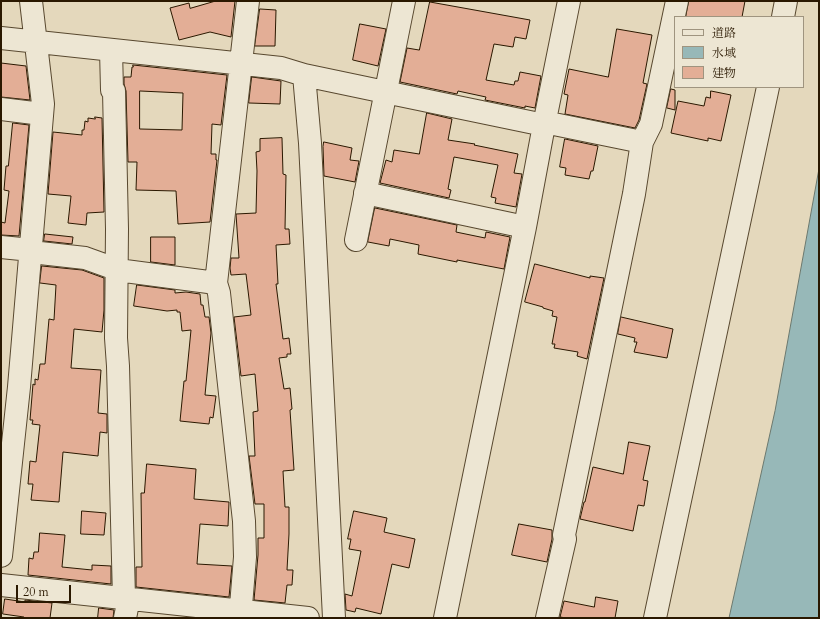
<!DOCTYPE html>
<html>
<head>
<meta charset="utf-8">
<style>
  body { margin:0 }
  #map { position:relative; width:820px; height:619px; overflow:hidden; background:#e4d8bc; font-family:Cardo,"Noto Serif JP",serif }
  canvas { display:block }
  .frame { position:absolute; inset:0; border:2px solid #2a1800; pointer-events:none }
  .legend { position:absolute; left:674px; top:16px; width:130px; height:72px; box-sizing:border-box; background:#ede6d3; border:1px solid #9f947f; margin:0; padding:5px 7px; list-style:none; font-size:12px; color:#2a1800 }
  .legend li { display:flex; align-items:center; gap:8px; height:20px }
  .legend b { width:20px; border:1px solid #9f947f }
  .scale { position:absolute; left:16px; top:585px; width:55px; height:18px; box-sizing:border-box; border:2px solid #2a1800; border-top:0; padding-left:5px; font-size:12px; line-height:14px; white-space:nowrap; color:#2a1800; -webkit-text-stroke:3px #ede6d3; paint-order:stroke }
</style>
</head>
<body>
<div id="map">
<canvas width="820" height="619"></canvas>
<div class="frame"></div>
<ul class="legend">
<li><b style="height:5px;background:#ede6d3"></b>道路</li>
<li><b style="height:11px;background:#97b8b8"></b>水域</li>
<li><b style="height:11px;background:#e3ae96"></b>建物</li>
</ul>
<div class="scale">20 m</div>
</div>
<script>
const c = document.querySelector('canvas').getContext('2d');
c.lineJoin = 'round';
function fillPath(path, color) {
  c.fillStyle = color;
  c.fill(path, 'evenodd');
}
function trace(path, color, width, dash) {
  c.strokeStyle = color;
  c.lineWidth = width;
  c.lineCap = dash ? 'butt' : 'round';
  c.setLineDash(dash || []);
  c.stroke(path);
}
const water = new Path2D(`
  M 819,169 L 819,618 L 729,618 L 775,411 Z`);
fillPath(water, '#97b8b8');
trace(water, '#6b786e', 1);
const building = new Path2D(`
  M 216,1 L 235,1 L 231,37 L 210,32 L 179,40 L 170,8 L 189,3 L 190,8 Z
  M 689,1 L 745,1 L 742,17 L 686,17 Z
  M 430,2 L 530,20 L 526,39 L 515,37 L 513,47 L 494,44 L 486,80 L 514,85 L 515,81 L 518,81 L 520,72 L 541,76 L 535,108 L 525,106 L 525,108 L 485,100 L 486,97 L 458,91 L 457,94 L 400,82 L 407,48 L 419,50 Z
  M 260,9 L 276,10 L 275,46 L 255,46 Z
  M 360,24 L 386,29 L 378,66 L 353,60 Z
  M 617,29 L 652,35 L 643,83 L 647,84 L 639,120 L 635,128 L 565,114 L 568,95 L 564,94 L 569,69 L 608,77 Z
  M 1,63 L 26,66 L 30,100 L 1,97 Z
  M 133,65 L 227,75 L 221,125 L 212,124 L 211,154 L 216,154 L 216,160 L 217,160 L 210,222 L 178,224 L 176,191 L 136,190 L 137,162 L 128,162 L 126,91 L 124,84 L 124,77 L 131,77 L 132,67 L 133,67 ZM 140,91 L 183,93 L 182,130 L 140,129 Z
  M 252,77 L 281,81 L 280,104 L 249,103 Z
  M 671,89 L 675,90 L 675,110 L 667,108 Z
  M 711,91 L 731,95 L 721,141 L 708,138 L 708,141 L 671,133 L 678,101 L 704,106 L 706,97 L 710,98 Z
  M 427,113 L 452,119 L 448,140 L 475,144 L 474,145 L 518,154 L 514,173 L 522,174 L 516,207 L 495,203 L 496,198 L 491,197 L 498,165 L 454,157 L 448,189 L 451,190 L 449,198 L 380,183 L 386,160 L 392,162 L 394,150 L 419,154 Z
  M 95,117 L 102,118 L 104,212 L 87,213 L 86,225 L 68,223 L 71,196 L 48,194 L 53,132 L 82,135 L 82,130 L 84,130 L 85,121 L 88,122 L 88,118 L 95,119 Z
  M 13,123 L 29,125 L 19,236 L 1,235 L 1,222 L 5,223 L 9,191 L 4,190 L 6,166 L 8,166 Z
  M 282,138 L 283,174 L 286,175 L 285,229 L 289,229 L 290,244 L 276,245 L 278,284 L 276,284 L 283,339 L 289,338 L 291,354 L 287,354 L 287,357 L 279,358 L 284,389 L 290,388 L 292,409 L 290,410 L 294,470 L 283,471 L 285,507 L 289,507 L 289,534 L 287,570 L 293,570 L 292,585 L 287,585 L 285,603 L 254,600 L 258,555 L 258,538 L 264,538 L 264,504 L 255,504 L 249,456 L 255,456 L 253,412 L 258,411 L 255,374 L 241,376 L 234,317 L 251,315 L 246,274 L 231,275 L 230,268 L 231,258 L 239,258 L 236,214 L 256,213 L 257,171 L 256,152 L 260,151 L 260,139 Z
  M 565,139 L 598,146 L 593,171 L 591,171 L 589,179 L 565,175 L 566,168 L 560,167 Z
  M 324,142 L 352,148 L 350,160 L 359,161 L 355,182 L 324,176 L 323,147 Z
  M 375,208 L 457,225 L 456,232 L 485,238 L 486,232 L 510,237 L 504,269 L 457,260 L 457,262 L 418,254 L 419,245 L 390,239 L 389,246 L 368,242 Z
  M 45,234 L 73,237 L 72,244 L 44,241 Z
  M 151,237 L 175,237 L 175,265 L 151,262 Z
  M 535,264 L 590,278 L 590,276 L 604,278 L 587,359 L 577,356 L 578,352 L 554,348 L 555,344 L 552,344 L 557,317 L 552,316 L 553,311 L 543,308 L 543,307 L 525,302 Z
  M 42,266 L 82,270 L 104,278 L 104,310 L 102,332 L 74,329 L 71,368 L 101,370 L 98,413 L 107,414 L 107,433 L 100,432 L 98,456 L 63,452 L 59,502 L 31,500 L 33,484 L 28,484 L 30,461 L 36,462 L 40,425 L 32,424 L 33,420 L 30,420 L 33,384 L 35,385 L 35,379 L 38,380 L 40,364 L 45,364 L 49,319 L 54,320 L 56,285 L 40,283 Z
  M 137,285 L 175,290 L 175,293 L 186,292 L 200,294 L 201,305 L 203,305 L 205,317 L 209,317 L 211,333 L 205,395 L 216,396 L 213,418 L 210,417 L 209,424 L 180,421 L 184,381 L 186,381 L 191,330 L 182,331 L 180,312 L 177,312 L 177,310 L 167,311 L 134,306 Z
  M 621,317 L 673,329 L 667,358 L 634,352 L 637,342 L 634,342 L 635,338 L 618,334 Z
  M 629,442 L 650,446 L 643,480 L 648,481 L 644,506 L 638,505 L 633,531 L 580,519 L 584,502 L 585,502 L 593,467 L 623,474 Z
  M 147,464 L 196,469 L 194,499 L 229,502 L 228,526 L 200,524 L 197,564 L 232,566 L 229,597 L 136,587 L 136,567 L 142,567 L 141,493 L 144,493 Z
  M 82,511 L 106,513 L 104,535 L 81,534 Z
  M 354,511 L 387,518 L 384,532 L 415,539 L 409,568 L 392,564 L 381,614 L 356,608 L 355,612 L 346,610 L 345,594 L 352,596 L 361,551 L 349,549 L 351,539 L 348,539 Z
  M 519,524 L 552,530 L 552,539 L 547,562 L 512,555 Z
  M 40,533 L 65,535 L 62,567 L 92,570 L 92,565 L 111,566 L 111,584 L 28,575 L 29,558 L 33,559 L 34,552 L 38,552 Z
  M 596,597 L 618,601 L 615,618 L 566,618 L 560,617 L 564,601 L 594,607 Z
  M 5,599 L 25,602 L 25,600 L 52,603 L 50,618 L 24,618 L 24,617 L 3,614 Z
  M 99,608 L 114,610 L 113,618 L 98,618 Z`);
fillPath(building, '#e3ae96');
trace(building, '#2a1800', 1);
const minor = new Path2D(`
  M 783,17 L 786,1
  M 1,38 L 281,68 L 304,75 L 385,92 L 544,125
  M 111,50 L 112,90 L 114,91 L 117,229 L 116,338 L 118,366 L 124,598
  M 304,75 L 310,143 L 334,618
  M 1,109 L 42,114
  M 544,122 L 642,142
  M 365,193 L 525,227
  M 356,240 L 404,1
  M 1,247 L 31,250
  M 31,252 L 85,258 L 110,267 L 125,271 L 216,283
  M 1,556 L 19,387 L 43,104 L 31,1
  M 1,585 L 308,618
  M 125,618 L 129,598
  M 240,618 L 245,557 L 244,521 L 219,293 L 216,283 L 248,1
  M 445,618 L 525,227 L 544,125 L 569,1
  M 547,618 L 565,539 L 564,535 L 634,194 L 642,142 L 651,124 L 677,1
  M 655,618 L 768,87`);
trace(minor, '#58482f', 24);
trace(minor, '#ede6d3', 22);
</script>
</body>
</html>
